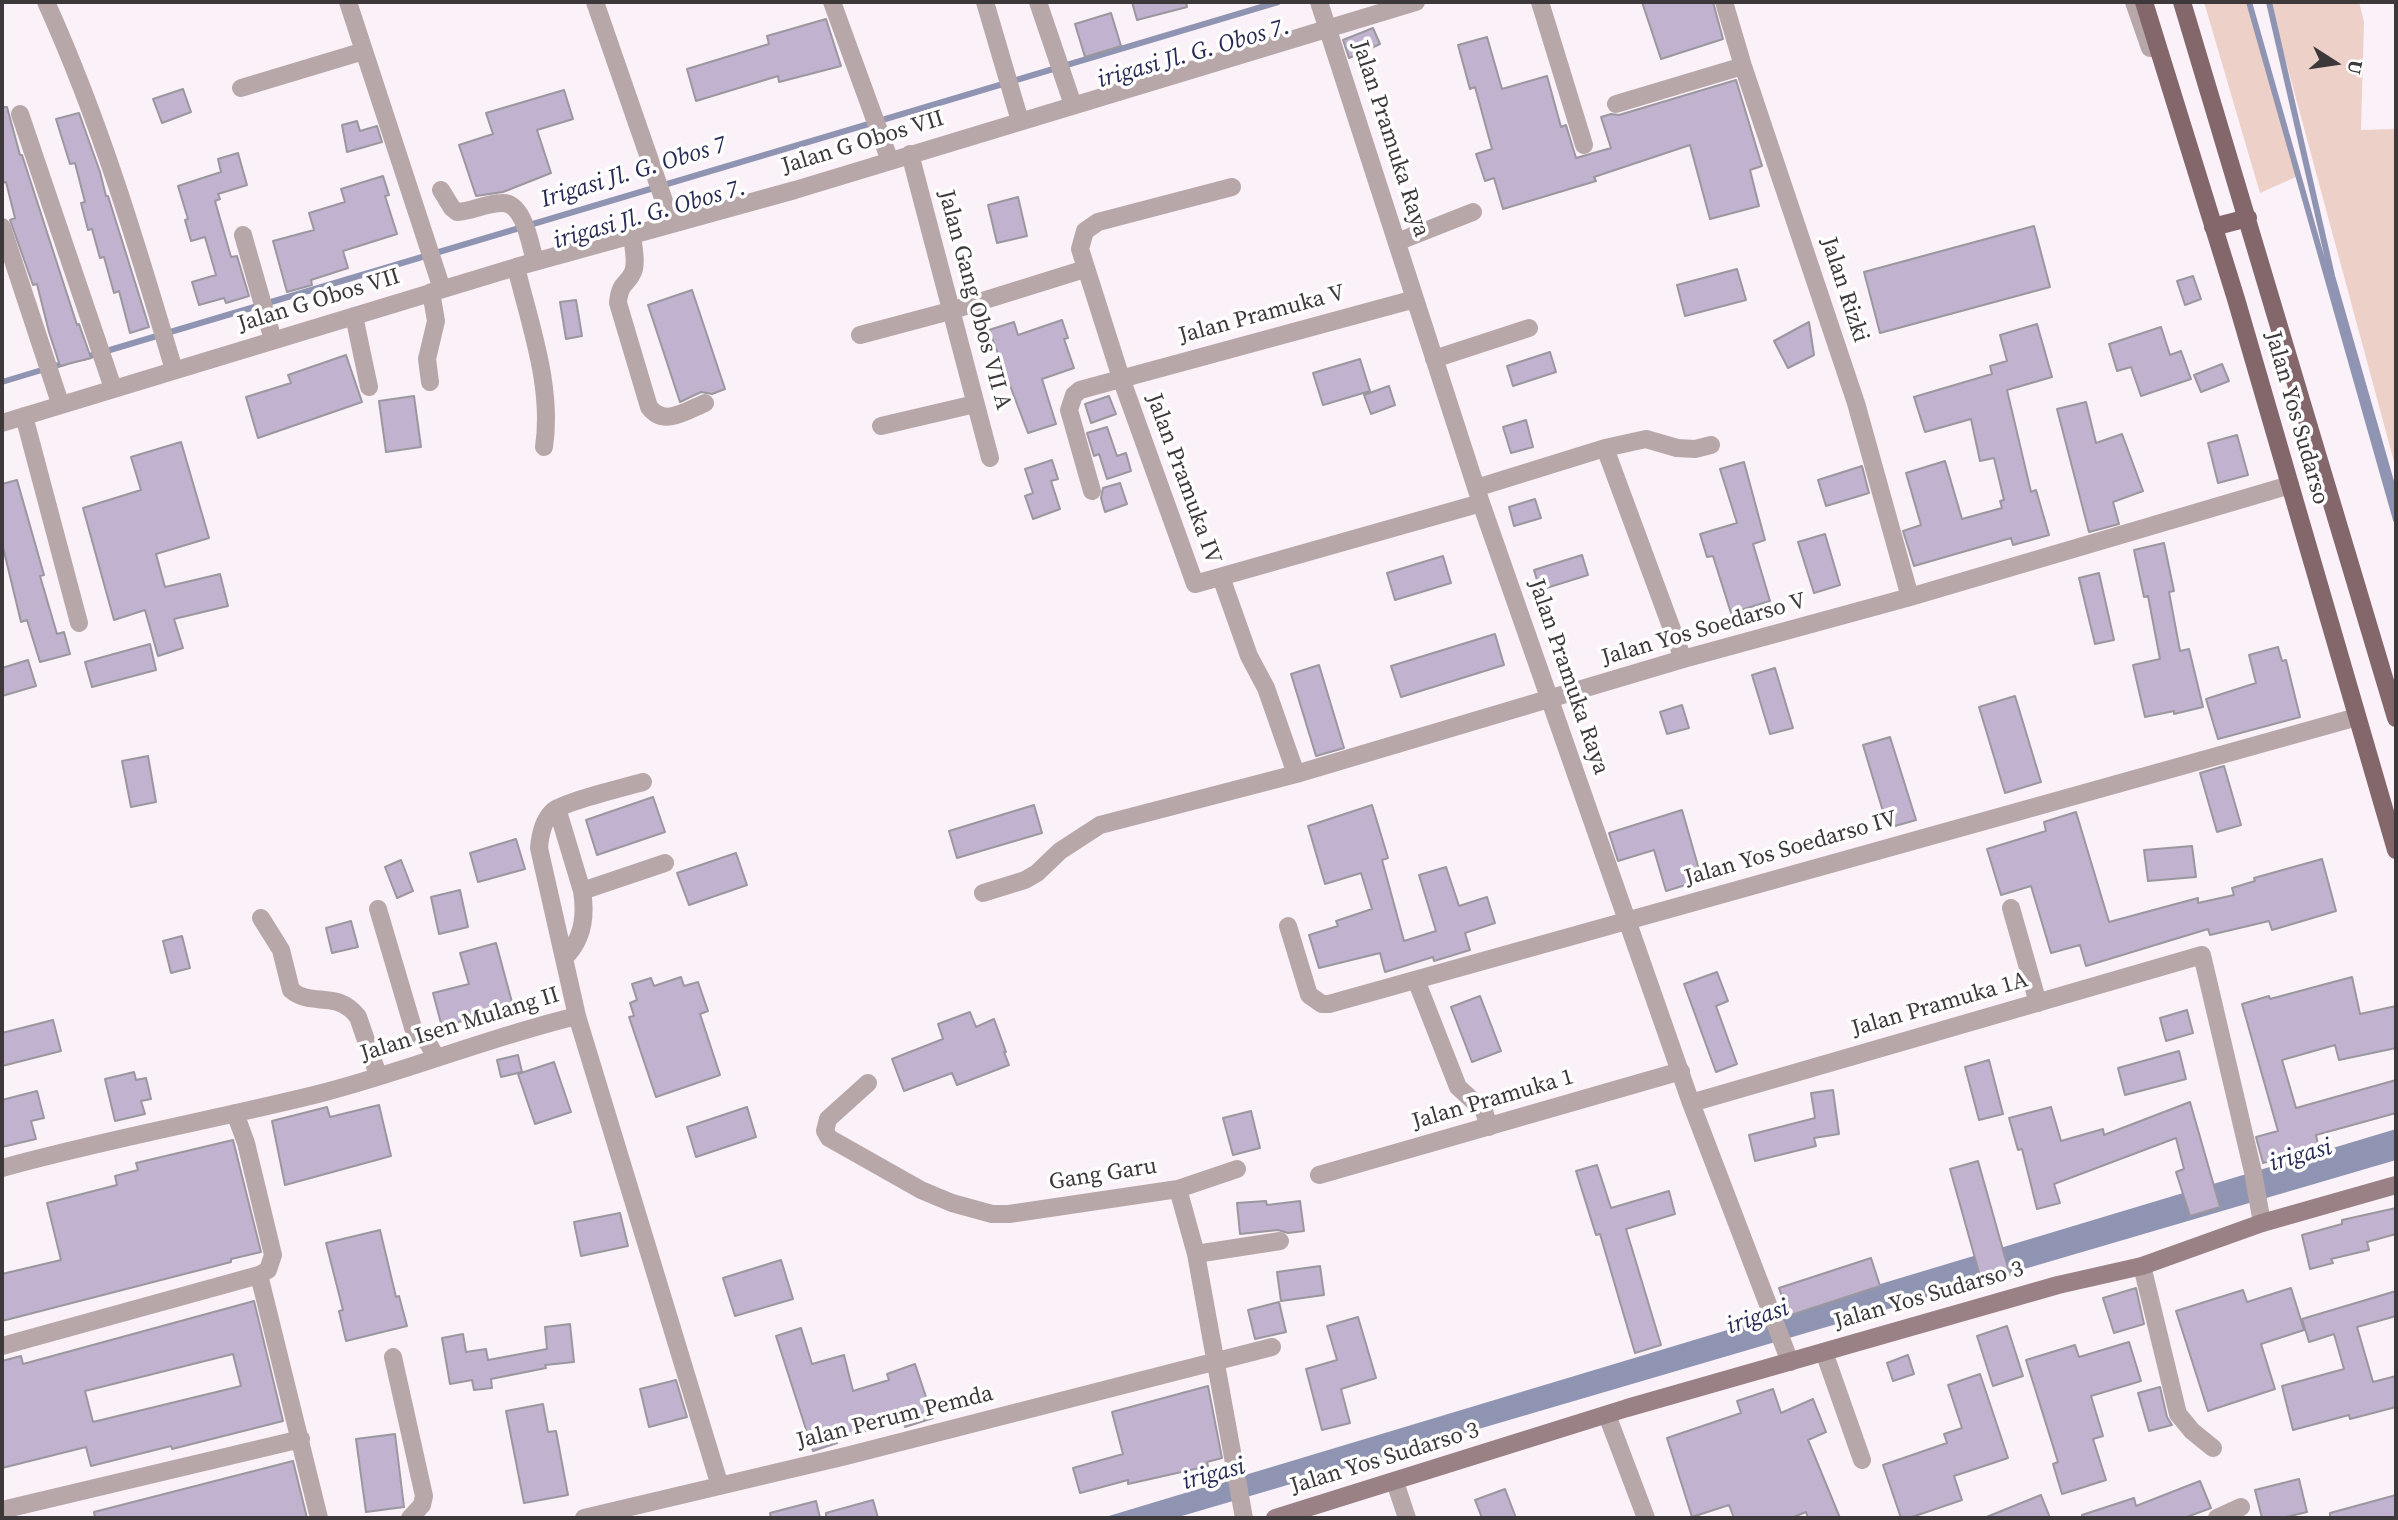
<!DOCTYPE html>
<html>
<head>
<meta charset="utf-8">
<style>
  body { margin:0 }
  #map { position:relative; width:2398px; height:1520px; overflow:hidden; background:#fbf1f8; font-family:"Source Serif 4",serif }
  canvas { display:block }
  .frame { position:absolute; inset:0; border:4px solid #3d393b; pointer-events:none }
  .north { position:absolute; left:2300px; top:28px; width:70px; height:70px; -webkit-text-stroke:5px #fff; paint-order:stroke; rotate:102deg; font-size:19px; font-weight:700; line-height:28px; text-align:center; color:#3d393b }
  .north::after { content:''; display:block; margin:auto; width:24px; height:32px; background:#3d393b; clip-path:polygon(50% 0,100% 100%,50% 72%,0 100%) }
</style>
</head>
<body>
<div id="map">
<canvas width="2398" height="1520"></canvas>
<div class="frame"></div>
<div class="north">U</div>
</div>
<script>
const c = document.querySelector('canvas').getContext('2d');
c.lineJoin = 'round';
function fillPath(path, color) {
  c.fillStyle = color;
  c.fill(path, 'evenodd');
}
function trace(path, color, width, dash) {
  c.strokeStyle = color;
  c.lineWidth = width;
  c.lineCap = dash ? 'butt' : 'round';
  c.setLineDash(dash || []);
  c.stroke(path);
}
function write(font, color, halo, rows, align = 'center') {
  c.font = font + ' "Source Serif 4",serif';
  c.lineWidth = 7;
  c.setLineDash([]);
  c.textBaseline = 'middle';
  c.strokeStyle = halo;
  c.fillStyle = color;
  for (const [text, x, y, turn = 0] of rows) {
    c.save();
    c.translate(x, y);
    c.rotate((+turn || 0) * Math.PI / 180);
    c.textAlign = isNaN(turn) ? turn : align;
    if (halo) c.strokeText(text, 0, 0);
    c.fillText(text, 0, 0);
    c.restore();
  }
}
fillPath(new Path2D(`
  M 2204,2 L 2248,2 L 2298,176 L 2260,193 Z
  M 2270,2 L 2359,2 L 2364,22 L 2361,130 L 2396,129 L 2396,469 Z`), '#edd0c7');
fillPath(new Path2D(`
  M 2396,1129 L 2396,1160 L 1175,1518 L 1102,1518 Z`), '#8f94b2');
trace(new Path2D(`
  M 2249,2 L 2396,520
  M 2269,2 L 2332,276 L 2396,499
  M 83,358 L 1278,2
  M 2,382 L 65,363`), '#8f94b2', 6);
const building = new Path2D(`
  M 1132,2 L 1186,2 L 1187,7 L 1137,20 Z
  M 1642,2 L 1713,2 L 1723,39 L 1661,59 Z
  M 1111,13 L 1121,46 L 1085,57 L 1075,24 Z
  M 826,19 L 841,66 L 779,82 L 778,76 L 696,101 L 687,69 L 769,44 L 767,36 Z
  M 1373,28 L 1380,44 L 1349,58 L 1343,40 Z
  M 1487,37 L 1502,89 L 1547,76 L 1561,127 L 1566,125 L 1576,158 L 1611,148 L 1601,117 L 1611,114 L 1619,115 L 1736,80 L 1762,166 L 1750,170 L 1759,206 L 1710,219 L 1690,145 L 1594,177 L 1596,181 L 1503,209 L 1494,178 L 1485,181 L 1476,154 L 1492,149 L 1475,87 L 1470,89 L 1458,45 Z
  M 183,89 L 191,112 L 162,123 L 153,99 Z
  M 564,90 L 573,119 L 537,130 L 551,173 L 503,192 L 476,196 L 459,145 L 493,134 L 486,113 Z
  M 2,107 L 7,107 L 20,155 L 22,155 L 77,325 L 79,324 L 91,358 L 60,366 L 49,332 L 37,284 L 33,285 L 10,220 L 15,218 L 6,182 L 2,183 Z
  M 79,113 L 100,172 L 106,196 L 108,196 L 149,327 L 130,333 L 119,291 L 114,293 L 104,257 L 100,258 L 92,229 L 88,230 L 81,203 L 85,202 L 75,163 L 70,164 L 56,119 Z
  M 357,121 L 360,131 L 377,126 L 382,142 L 347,152 L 342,125 Z
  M 238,153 L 247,185 L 218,194 L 220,199 L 215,201 L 231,257 L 237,256 L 249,296 L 226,303 L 224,298 L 199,305 L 192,282 L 216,275 L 205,237 L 191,241 L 185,220 L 188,219 L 178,186 L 221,172 L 218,159 Z
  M 383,176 L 389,195 L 385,196 L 397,234 L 343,251 L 348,268 L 311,280 L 312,285 L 287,292 L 273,241 L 314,230 L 309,213 L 345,202 L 341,189 Z
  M 1018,197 L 1027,236 L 997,243 L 988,205 Z
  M 2034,226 L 2050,287 L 1880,333 L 1864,272 Z
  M 1737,269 L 1746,300 L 1685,316 L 1677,285 Z
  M 2193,276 L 2201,299 L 2185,305 L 2177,281 Z
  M 692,290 L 725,389 L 712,394 L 701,392 L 680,402 L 648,305 Z
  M 576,300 L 582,336 L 566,339 L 560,302 Z
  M 1062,320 L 1068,338 L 1064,339 L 1074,368 L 1042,379 L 1056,424 L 1028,433 L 989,330 L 1014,322 L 1018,335 Z
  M 1809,322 L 1814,355 L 1788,368 L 1774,341 Z
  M 2037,324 L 2052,377 L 2007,390 L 2031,492 L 2036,490 L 2049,535 L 2013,545 L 2011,538 L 1914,566 L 1903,531 L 1921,525 L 1906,473 L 1945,461 L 1962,519 L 2002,508 L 2000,501 L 2004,500 L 1994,458 L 1980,461 L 1971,419 L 1925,432 L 1914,397 L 1992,374 L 1990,366 L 2007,361 L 2000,335 Z
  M 2161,327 L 2170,355 L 2181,351 L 2191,379 L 2141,396 L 2131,367 L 2117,371 L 2109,344 Z
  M 1550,352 L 1556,372 L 1513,386 L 1507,366 Z
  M 346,355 L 362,402 L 258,438 L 246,397 L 291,383 L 288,375 Z
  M 1360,359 L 1370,391 L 1323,405 L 1313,373 Z
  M 2222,364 L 2229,381 L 2201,392 L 2194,375 Z
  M 1389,386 L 1395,405 L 1371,414 L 1364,395 Z
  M 414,396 L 421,447 L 386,452 L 379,401 Z
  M 1109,396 L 1116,414 L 1091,423 L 1085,404 Z
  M 2086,402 L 2096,443 L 2122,434 L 2143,491 L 2113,502 L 2119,524 L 2089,532 L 2057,409 Z
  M 1526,420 L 1533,447 L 1511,453 L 1503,427 Z
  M 1107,427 L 1117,456 L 1126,453 L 1131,471 L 1107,479 L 1099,454 L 1094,456 L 1087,433 Z
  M 2237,435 L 2248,475 L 2218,483 L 2208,443 Z
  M 181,442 L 209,538 L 156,554 L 165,587 L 220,574 L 228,606 L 174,619 L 183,648 L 158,656 L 145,610 L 114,620 L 83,508 L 141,490 L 131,457 Z
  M 1052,460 L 1058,479 L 1051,481 L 1060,509 L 1033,519 L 1025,496 L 1033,493 L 1025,469 Z
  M 1744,462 L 1765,540 L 1753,544 L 1770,601 L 1731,613 L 1713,556 L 1707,557 L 1700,534 L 1737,523 L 1720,469 Z
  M 1862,466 L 1869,493 L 1826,506 L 1818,480 Z
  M 17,480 L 44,575 L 40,576 L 57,634 L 64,632 L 70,654 L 40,662 L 27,620 L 21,622 L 2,543 L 2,484 Z
  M 1120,483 L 1127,504 L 1105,512 L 1101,498 L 1103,488 Z
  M 1535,499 L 1541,518 L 1514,526 L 1509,507 Z
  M 1825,534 L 1840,585 L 1814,593 L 1798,542 Z
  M 2164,543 L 2174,591 L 2169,592 L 2180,651 L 2189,649 L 2203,707 L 2174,714 L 2174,711 L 2145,717 L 2133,665 L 2160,659 L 2148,596 L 2144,597 L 2134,550 Z
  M 1582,555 L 1588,575 L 1540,590 L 1534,570 Z
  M 1443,556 L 1451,583 L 1395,600 L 1387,573 Z
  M 2099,573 L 2114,640 L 2095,644 L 2079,578 Z
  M 1495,634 L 1504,665 L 1401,697 L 1391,666 Z
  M 150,644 L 156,670 L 92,687 L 85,662 Z
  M 2278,647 L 2282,661 L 2286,660 L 2300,717 L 2218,739 L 2206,699 L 2256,683 L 2249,655 Z
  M 28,660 L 36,686 L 2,696 L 2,668 Z
  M 1319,665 L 1344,748 L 1316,756 L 1291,674 Z
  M 1775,668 L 1793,728 L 1770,734 L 1752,675 Z
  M 2015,696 L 2041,782 L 2005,793 L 1979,707 Z
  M 1682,705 L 1689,728 L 1667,734 L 1660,712 Z
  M 1890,737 L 1916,820 L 1888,828 L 1863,745 Z
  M 148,756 L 156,802 L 131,807 L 122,761 Z
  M 2224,766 L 2241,825 L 2217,832 L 2200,773 Z
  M 653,797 L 665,832 L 597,855 L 586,820 Z
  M 1034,805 L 1042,833 L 957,858 L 949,831 Z
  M 1372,805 L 1388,858 L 1382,860 L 1404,941 L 1436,931 L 1419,875 L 1446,867 L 1459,906 L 1487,897 L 1495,923 L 1465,933 L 1470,950 L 1434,961 L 1433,957 L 1385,972 L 1380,953 L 1319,968 L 1309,935 L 1338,926 L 1336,921 L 1372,909 L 1361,873 L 1325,884 L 1308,826 Z
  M 1682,810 L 1702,880 L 1666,891 L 1654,850 L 1618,861 L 1609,833 Z
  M 2076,812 L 2109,922 L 2198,898 L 2198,903 L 2234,895 L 2232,888 L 2255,881 L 2254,878 L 2322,859 L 2336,911 L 2272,930 L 2269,921 L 2210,935 L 2208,929 L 2086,966 L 2080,945 L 2051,953 L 2031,886 L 2001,895 L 1987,849 L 2046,831 L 2044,822 Z
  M 516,839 L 525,869 L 478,882 L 470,853 Z
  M 2192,846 L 2196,877 L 2148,881 L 2144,850 Z
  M 736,853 L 747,885 L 689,905 L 677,873 Z
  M 401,860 L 413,891 L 397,898 L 385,867 Z
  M 460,890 L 468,927 L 439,934 L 431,897 Z
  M 351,921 L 358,947 L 332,953 L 326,928 Z
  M 182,936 L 190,968 L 171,973 L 163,941 Z
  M 496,943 L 513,1006 L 442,1027 L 433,993 L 469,984 L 460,953 Z
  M 1717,972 L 1728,1001 L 1716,1006 L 1737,1064 L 1716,1072 L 1684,984 Z
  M 681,977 L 684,986 L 698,982 L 708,1011 L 700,1014 L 720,1075 L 656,1097 L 629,1017 L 634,1016 L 630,1003 L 637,1000 L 632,984 L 651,978 L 654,986 Z
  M 2352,977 L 2360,1014 L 2396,1006 L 2396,1048 L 2339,1060 L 2335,1045 L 2282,1060 L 2296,1108 L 2396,1080 L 2396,1113 L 2316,1135 L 2319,1149 L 2263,1163 L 2256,1137 L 2278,1131 L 2242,1004 L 2269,996 L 2270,999 Z
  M 1480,996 L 1501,1051 L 1472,1062 L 1451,1007 Z
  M 2187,1010 L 2193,1033 L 2166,1041 L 2160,1018 Z
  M 970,1012 L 976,1027 L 994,1019 L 1006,1052 L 1004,1052 L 1009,1065 L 957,1085 L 952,1073 L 904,1091 L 892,1059 L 943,1039 L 938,1024 Z
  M 53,1020 L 61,1051 L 2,1066 L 2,1033 Z
  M 2179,1051 L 2186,1079 L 2125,1095 L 2118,1068 Z
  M 518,1055 L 522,1072 L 501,1077 L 497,1060 Z
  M 1989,1060 L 2003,1114 L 1979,1120 L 1965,1067 Z
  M 554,1062 L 571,1112 L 535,1124 L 518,1074 Z
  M 134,1072 L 136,1080 L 146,1078 L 151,1099 L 141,1101 L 145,1114 L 115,1121 L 105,1079 Z
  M 1833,1090 L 1839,1134 L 1814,1138 L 1816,1146 L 1755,1161 L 1749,1135 L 1815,1118 L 1811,1093 Z
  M 37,1091 L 44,1118 L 31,1121 L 36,1139 L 2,1147 L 2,1100 Z
  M 2190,1102 L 2220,1207 L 2190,1216 L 2176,1172 L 2184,1169 L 2176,1138 L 2054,1184 L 2060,1203 L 2037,1209 L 2022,1149 L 2018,1150 L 2009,1118 L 2051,1107 L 2061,1141 L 2103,1129 L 2104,1135 Z
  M 379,1105 L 391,1156 L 285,1185 L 272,1121 L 327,1107 L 330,1117 Z
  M 747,1107 L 756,1137 L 696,1157 L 687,1127 Z
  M 1251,1111 L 1260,1148 L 1233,1155 L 1223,1118 Z
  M 233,1140 L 261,1252 L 231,1259 L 231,1262 L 2,1321 L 2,1274 L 61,1260 L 47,1203 L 117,1185 L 115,1176 L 138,1170 L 136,1163 Z
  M 1978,1161 L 2010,1275 L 1982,1283 L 1950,1169 Z
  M 1597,1165 L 1611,1208 L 1669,1191 L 1675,1214 L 1626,1229 L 1661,1345 L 1635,1353 L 1600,1234 L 1596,1235 L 1576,1171 Z
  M 1266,1201 L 1267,1205 L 1300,1201 L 1304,1231 L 1288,1233 L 1278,1230 L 1240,1234 L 1237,1203 Z
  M 2396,1208 L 2396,1234 L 2367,1242 L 2369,1250 L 2331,1259 L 2333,1263 L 2310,1269 L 2302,1235 L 2342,1224 L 2342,1220 Z
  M 620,1213 L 628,1246 L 581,1256 L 574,1222 Z
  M 380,1230 L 396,1297 L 399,1296 L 407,1326 L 346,1341 L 339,1311 L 343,1310 L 326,1243 Z
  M 1871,1258 L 1880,1286 L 1788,1316 L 1779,1288 Z
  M 781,1260 L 793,1299 L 735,1316 L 723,1278 Z
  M 1320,1266 L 1324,1295 L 1281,1301 L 1277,1272 Z
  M 2136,1288 L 2144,1324 L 2114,1333 L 2103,1298 Z
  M 2291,1288 L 2304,1330 L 2261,1344 L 2275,1389 L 2208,1411 L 2176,1311 L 2243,1290 L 2247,1302 Z
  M 2396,1291 L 2396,1316 L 2357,1327 L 2373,1382 L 2396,1376 L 2396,1407 L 2350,1419 L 2349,1415 L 2293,1430 L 2282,1386 L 2344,1369 L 2334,1334 L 2309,1342 L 2302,1319 Z
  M 254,1301 L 283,1421 L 172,1449 L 171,1446 L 91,1466 L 86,1447 L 2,1468 L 2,1361 L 21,1356 L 23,1364 ZM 233,1354 L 241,1386 L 93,1422 L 85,1391 Z
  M 1279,1302 L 1286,1332 L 1255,1339 L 1248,1310 Z
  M 1358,1317 L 1376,1378 L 1341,1389 L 1350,1423 L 1322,1430 L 1306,1369 L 1337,1360 L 1327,1326 Z
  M 570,1324 L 574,1362 L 545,1365 L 546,1368 L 491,1379 L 492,1388 L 474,1390 L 472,1380 L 450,1384 L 442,1338 L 463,1334 L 466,1352 L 486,1349 L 488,1360 L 547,1349 L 545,1327 Z
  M 2007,1326 L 2023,1376 L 1993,1386 L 1977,1336 Z
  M 801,1328 L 812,1364 L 844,1355 L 853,1391 L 889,1380 L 887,1374 L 915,1364 L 933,1418 L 905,1427 L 903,1419 L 836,1440 L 837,1443 L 813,1451 L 776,1336 Z
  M 2129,1342 L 2141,1381 L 2091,1396 L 2103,1436 L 2093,1439 L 2106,1480 L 2062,1494 L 2053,1464 L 2058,1462 L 2026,1360 L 2075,1345 L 2079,1357 Z
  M 1908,1355 L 1914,1374 L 1893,1381 L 1887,1363 Z
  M 1980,1374 L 2008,1458 L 1954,1476 L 1962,1500 L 1909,1518 L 1901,1518 L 1883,1465 L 1947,1443 L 1944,1434 L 1962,1428 L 1948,1385 Z
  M 676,1380 L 687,1417 L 649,1427 L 640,1389 Z
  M 1208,1386 L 1222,1458 L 1207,1462 L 1208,1466 L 1186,1471 L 1128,1484 L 1128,1480 L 1080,1493 L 1073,1468 L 1123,1454 L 1112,1412 Z
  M 2160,1387 L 2167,1417 L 2172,1425 L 2149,1431 L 2138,1393 Z
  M 1773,1389 L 1781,1413 L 1813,1399 L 1826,1432 L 1808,1440 L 1840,1518 L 1808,1518 L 1806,1512 L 1791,1518 L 1734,1518 L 1729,1505 L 1692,1517 L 1667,1438 L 1741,1413 L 1737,1401 Z
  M 543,1404 L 548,1432 L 556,1431 L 568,1495 L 524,1503 L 506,1411 Z
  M 395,1434 L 404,1507 L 366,1512 L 356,1439 Z
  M 293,1461 L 307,1518 L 95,1518 L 94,1512 Z
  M 2299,1479 L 2307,1512 L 2282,1518 L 2262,1518 L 2255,1490 Z
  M 2200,1481 L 2211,1508 L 2184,1518 L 2082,1518 L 2082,1515 L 2134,1498 L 2136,1506 Z
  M 1505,1489 L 1516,1518 L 1482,1518 L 1475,1500 Z
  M 2041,1495 L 2050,1518 L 1984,1518 Z
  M 2396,1495 L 2396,1518 L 2330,1518 L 2330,1513 Z
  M 873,1500 L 878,1518 L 826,1518 L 826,1513 Z
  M 816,1501 L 820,1518 L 771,1518 L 770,1513 Z`);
fillPath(building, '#c1b2d0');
trace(building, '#9b979f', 2);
trace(new Path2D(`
  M 46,2 C 100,121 137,245 174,370
  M 348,2 L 442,289
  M 595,2 L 672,224
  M 832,2 L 890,161
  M 985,2 L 1020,121
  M 1038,2 L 1073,105
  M 1319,2 L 1481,503 L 1691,1103 L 1790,1362
  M 1540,2 L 1584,145
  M 1724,2 L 1743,66 L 1856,403 L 1910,597
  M 2134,2 L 2150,48
  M 241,88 L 364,51
  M 1616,104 L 1743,66
  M 20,114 L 113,388
  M 910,154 L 990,458
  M 1232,187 L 1098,222 L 1085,231 L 1080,249 L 1121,378 L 1195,584 L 1481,503
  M 441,190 L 452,208 L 457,212 C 472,211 487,203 502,203 C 524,202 530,244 535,261
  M 2,227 L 60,403
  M 243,235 L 273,340
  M 632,235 C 633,246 637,262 633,272 C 627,286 620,281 618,303 L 649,407 C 664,427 686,411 705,403
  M 1397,242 L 1473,212
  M 516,267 C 530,325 553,387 544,447
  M 354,316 L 369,387
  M 860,335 L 950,311 L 1085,269
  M 1434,359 L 1529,328
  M 430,382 L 427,359 L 436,321 L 431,292
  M 24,416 L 79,623
  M 2,423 L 516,267 L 795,190 L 1416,2
  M 881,426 L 975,404
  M 1605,448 L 1646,439 L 1677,448 L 1695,449 L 1711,445
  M 1476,488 L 1605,448 L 1683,659
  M 1092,491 L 1069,410 L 1074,395 L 1080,390 L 1415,299
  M 1221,577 L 1249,656 L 1266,688 L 1296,774
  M 557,808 L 582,891
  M 983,893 L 1025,880 L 1037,873 L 1060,851 L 1100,825 L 1296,774 L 1683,659 L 1910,597 L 2290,485
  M 2011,908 L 2038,1003
  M 378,909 L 414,1031 L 428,1043 L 436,1057
  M 261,918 L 281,950 L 291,990 C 312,1008 337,989 358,1017 L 378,1075
  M 1288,926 L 1309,995 L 1322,1004 L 1329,1004 L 2357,717
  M 564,958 C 583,940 586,915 582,891 L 665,863
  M 1416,980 L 1458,1087 L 1484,1111 L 1489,1127
  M 577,1016 L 539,848 C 540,836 543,821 552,812 C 562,802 626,787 643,782
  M 868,1083 L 828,1119 L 825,1131 L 829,1138 L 921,1190 L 952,1203 L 992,1214 L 1009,1214 L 1178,1189 L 1196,1254 L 1244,1518
  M 1691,1103 L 2202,955 L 2253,1172 L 2262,1223
  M 235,1113 L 246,1143 L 273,1255 L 268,1270 L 259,1275
  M 2,1168 C 106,1139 213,1120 318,1094 C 405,1072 489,1037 577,1016 L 720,1486
  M 1319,1175 L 1681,1071
  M 1178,1189 L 1237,1169
  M 1196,1254 L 1280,1241
  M 2142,1266 L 2178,1414 L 2192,1431 L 2213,1448
  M 2,1346 L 259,1275 L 319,1518
  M 1824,1352 L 1862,1460
  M 393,1357 L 424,1496 L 422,1505 L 410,1518
  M 1607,1415 L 1646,1518
  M 1395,1482 L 1407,1518
  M 2,1510 L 301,1439
  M 584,1518 L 846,1456 L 1272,1347
  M 2217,1518 L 2241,1507`), '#b8a7a9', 18);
trace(new Path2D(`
  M 1275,1518 L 1627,1408 L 2058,1285 L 2142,1266 L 2262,1223 L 2396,1185`), '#9a8185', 18);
trace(new Path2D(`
  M 2144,2 L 2236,299 L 2396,850
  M 2182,2 L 2396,718
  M 2213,227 L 2248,218`), '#84676b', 18);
write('23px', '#3d393b', '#fff', [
  ["Jalan Pramuka Raya",1390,139,72],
  ["Jalan G Obos VII",863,143,-17],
  ["Jalan Rizki",1844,290,72],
  ["Jalan Gang Obos VII A",974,300,75],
  ["Jalan G Obos VII",319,301,-17],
  ["Jalan Pramuka V",1262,315,-15],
  ["Jalan Yos Sudarso",2296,418,74],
  ["Jalan Pramuka IV",1183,479,70],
  ["Jalan Yos Soedarso V",1704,630,-16],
  ["Jalan Pramuka Raya",1568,677,71],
  ["Jalan Yos Soedarso IV",1791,849,-16],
  ["Jalan Pramuka 1A",1940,1005,-16],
  ["Jalan Isen Mulang II",460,1025,-17],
  ["Jalan Pramuka 1",1493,1100,-16],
  ["Gang Garu",1103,1175,-9],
  ["Jalan Yos Sudarso 3",1929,1296,-16],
  ["Jalan Perum Pemda",895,1418,-14],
  ["Jalan Yos Sudarso 3",1385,1459,-17]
]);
write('italic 24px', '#262953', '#fff', [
  ["irigasi Jl. G. Obos 7.",1194,54,-16],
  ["Irigasi Jl. G. Obos 7",634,173,-17],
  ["irigasi Jl. G. Obos 7.",650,215,-16],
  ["irigasi",2301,1156,-16],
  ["irigasi",1758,1318,-18],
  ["irigasi",1214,1475,-15]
]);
</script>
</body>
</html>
